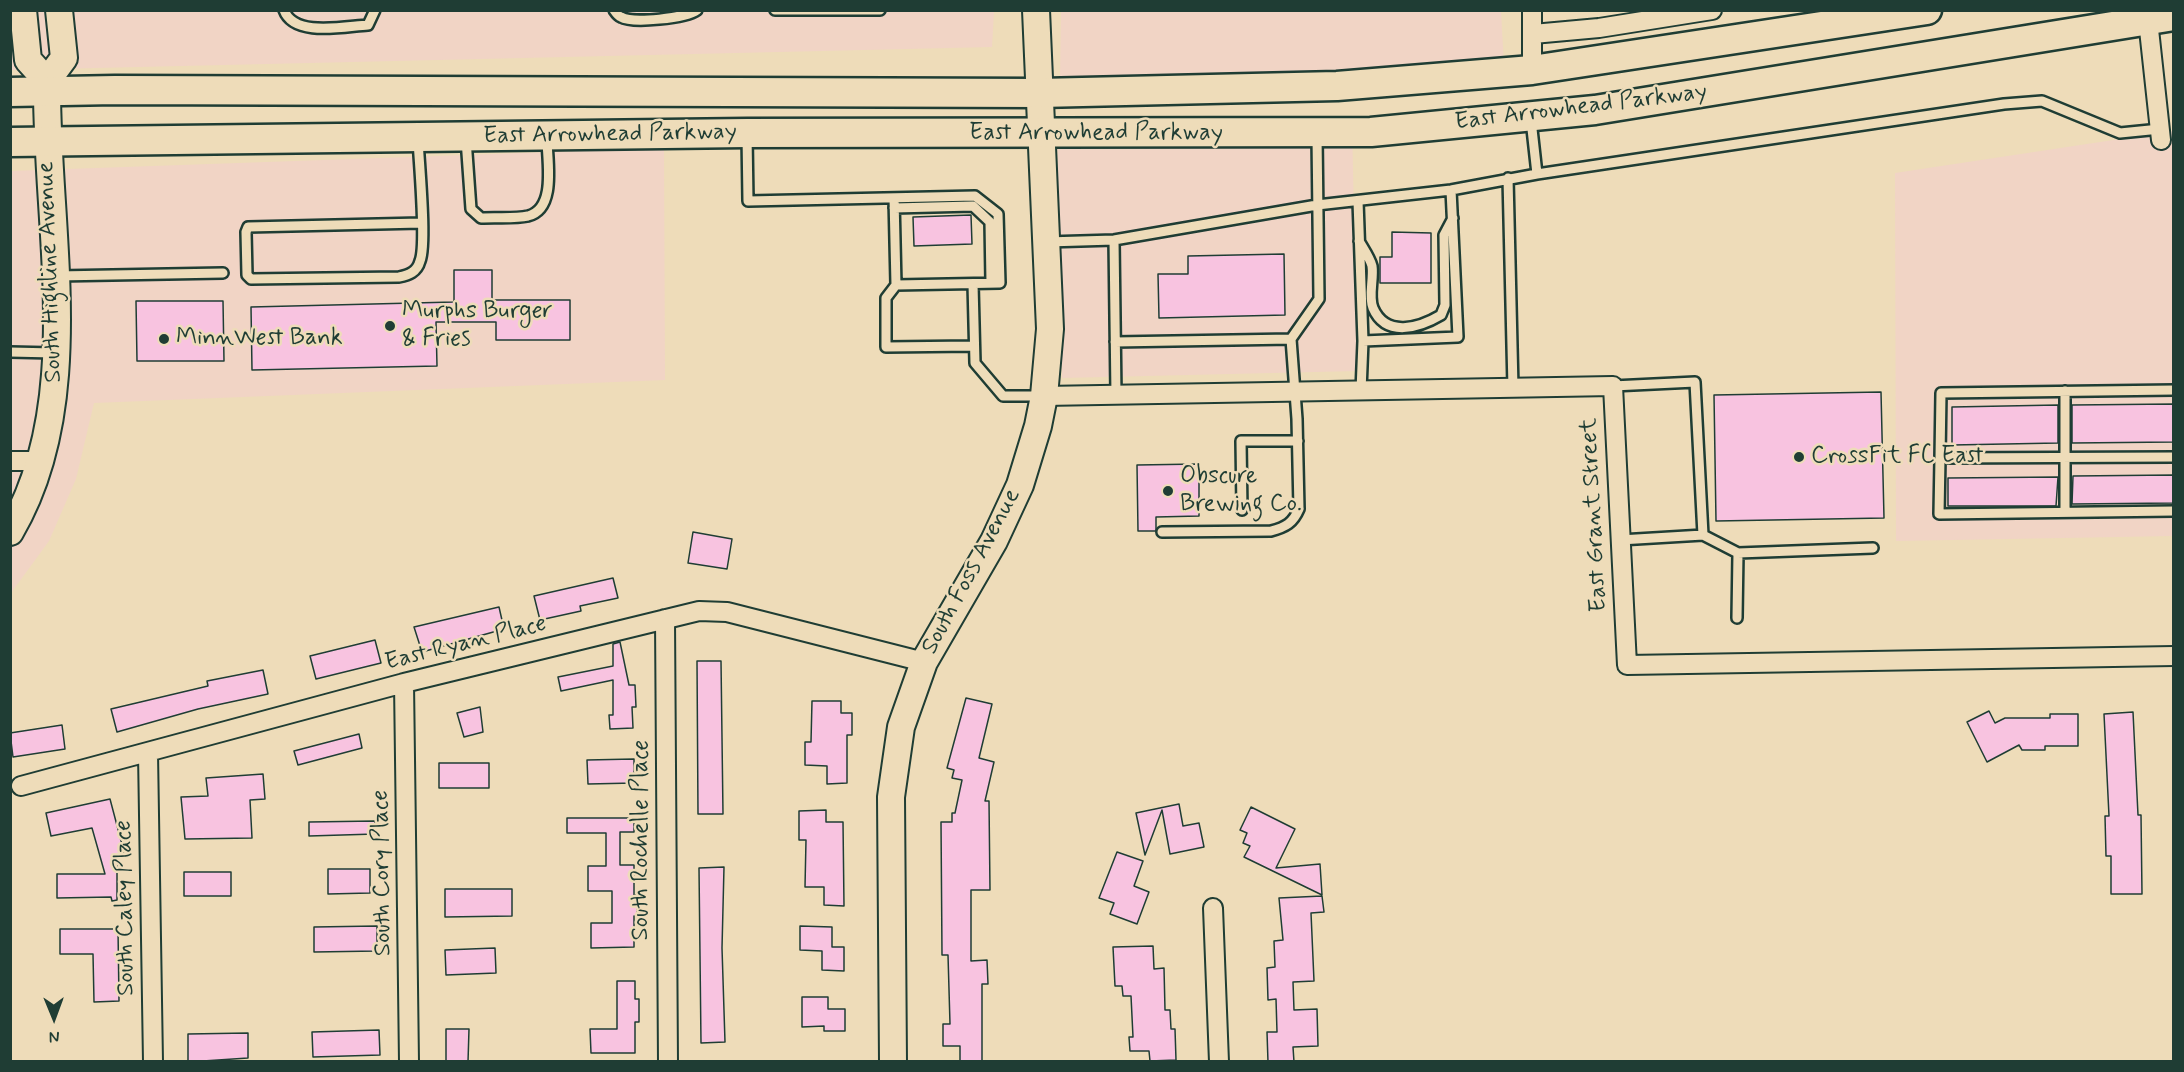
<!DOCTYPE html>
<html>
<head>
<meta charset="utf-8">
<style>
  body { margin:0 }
  #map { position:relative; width:2184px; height:1072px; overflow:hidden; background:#eedcb9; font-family:Mynerve,sans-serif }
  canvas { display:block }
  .frame { position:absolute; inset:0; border:12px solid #1f3d34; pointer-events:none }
  .north { position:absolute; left:24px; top:988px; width:60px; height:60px; -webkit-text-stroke:4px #eedcb9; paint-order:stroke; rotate:179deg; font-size:16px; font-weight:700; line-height:24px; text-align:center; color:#1f3d34 }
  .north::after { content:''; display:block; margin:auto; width:21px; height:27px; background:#1f3d34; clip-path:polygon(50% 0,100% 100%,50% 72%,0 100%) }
</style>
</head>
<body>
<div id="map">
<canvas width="2184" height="1072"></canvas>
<div class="frame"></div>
<div class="north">N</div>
</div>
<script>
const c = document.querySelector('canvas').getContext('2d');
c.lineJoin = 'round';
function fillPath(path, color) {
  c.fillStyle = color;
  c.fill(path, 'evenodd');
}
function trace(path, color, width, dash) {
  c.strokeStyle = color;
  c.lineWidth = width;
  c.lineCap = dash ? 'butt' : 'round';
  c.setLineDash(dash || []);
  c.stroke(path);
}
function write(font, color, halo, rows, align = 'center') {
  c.font = font + ' Mynerve,sans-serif';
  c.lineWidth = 5;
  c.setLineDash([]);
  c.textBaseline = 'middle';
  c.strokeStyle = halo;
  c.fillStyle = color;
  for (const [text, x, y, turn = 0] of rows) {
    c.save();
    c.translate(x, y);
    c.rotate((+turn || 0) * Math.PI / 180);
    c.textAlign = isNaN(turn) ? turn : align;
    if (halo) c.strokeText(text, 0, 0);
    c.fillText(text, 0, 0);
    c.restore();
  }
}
fillPath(new Path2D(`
  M 10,11 L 994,11 L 992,47 L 11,70 Z
  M 1061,11 L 1501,11 L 1504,66 L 1060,79 Z
  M 1352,120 L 1357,371 L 1062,378 L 1057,126 Z
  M 2173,131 L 2173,536 L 1896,541 L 1895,173 Z
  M 664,148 L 665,380 L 94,403 L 76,479 L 49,541 L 11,593 L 11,171 Z`), '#f1d4c5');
const building = new Path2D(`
  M 971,215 L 972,244 L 914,246 L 913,217 Z
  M 1392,232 L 1431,233 L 1431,283 L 1380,283 L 1380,257 L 1392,257 Z
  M 1284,254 L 1285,315 L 1159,318 L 1158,274 L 1188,274 L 1188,256 Z
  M 454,270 L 492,270 L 492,300 L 570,300 L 570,340 L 496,340 L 496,322 L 436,322 L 437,366 L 252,370 L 251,307 L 454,302 Z
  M 136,301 L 223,301 L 224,361 L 137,361 Z
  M 1881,392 L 1884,518 L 1716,521 L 1714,395 Z
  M 2174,404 L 2174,442 L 2072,443 L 2072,405 Z
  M 2058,405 L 2058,443 L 1952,445 L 1952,407 Z
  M 1199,464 L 1199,516 L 1156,517 L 1156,531 L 1138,531 L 1137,465 Z
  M 2174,475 L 2174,503 L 2072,504 L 2073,476 Z
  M 2058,477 L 2056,506 L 1948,506 L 1948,478 Z
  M 693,532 L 732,539 L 727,569 L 688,563 Z
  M 613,578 L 618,598 L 580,606 L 581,611 L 540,620 L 534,596 Z
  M 499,607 L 504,629 L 422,652 L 414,627 Z
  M 375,640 L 381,663 L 316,679 L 310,656 Z
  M 620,642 L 629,685 L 635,685 L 636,707 L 632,707 L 633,728 L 610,729 L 609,715 L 613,715 L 613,680 L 561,691 L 558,677 L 613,666 L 613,644 Z
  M 697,661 L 721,661 L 723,814 L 698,814 Z
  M 263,670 L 268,694 L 198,709 L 117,732 L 111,709 L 208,686 L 207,681 Z
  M 966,698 L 992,704 L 979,758 L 994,762 L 985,801 L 989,801 L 990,890 L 971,890 L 971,961 L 987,960 L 988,984 L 982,984 L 982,1062 L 960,1062 L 960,1046 L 943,1046 L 943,1024 L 950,1024 L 948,955 L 942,955 L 941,822 L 952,822 L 952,813 L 955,813 L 962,780 L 952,778 L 954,770 L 947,768 Z
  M 812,701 L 841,701 L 841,713 L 852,713 L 852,735 L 847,735 L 847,783 L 827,784 L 827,766 L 805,765 L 805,742 L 811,742 Z
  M 480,707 L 483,732 L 464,737 L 457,713 Z
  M 1989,711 L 1995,723 L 2005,718 L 2050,718 L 2050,714 L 2078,714 L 2078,746 L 2045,746 L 2045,750 L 2022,750 L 2019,745 L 1987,762 L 1967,722 Z
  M 2133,712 L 2138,815 L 2141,815 L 2142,894 L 2111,894 L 2111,856 L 2106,856 L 2105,816 L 2109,816 L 2104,714 Z
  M 62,725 L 65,749 L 13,757 L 10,733 Z
  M 359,734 L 362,748 L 298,765 L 294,751 Z
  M 634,759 L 634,783 L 588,784 L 587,760 Z
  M 439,763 L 489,763 L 489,788 L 439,788 Z
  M 263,774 L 265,799 L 250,800 L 252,838 L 185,839 L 181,797 L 208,796 L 206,778 Z
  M 110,799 L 124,852 L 117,854 L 117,900 L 112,901 L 111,897 L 57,898 L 57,874 L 105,874 L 92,828 L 51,836 L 46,813 Z
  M 1179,804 L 1183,826 L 1199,823 L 1204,847 L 1170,854 L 1162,810 L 1145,855 L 1136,813 Z
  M 1251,807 L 1295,829 L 1276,868 L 1320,864 L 1322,895 L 1244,857 L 1250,846 L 1243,843 L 1247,833 L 1240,830 Z
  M 826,810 L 826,822 L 843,822 L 844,906 L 824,905 L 824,887 L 805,887 L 806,840 L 799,840 L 799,811 Z
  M 567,818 L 634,818 L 634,832 L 620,832 L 620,865 L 634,865 L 634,895 L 637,895 L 637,916 L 634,916 L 634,947 L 591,948 L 591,923 L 612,923 L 612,891 L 588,891 L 588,866 L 606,866 L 606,833 L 567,833 Z
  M 375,821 L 375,834 L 309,836 L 309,822 Z
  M 1117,852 L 1143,861 L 1134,886 L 1149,892 L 1137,924 L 1110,914 L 1114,903 L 1099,898 Z
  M 724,867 L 722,948 L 725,1042 L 701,1043 L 699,868 Z
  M 328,869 L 370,869 L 370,893 L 328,894 Z
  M 184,872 L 231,872 L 231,896 L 184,896 Z
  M 445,889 L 512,889 L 512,916 L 445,917 Z
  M 1322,896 L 1324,912 L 1311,913 L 1314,981 L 1293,982 L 1294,1010 L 1317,1009 L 1318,1046 L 1293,1047 L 1294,1062 L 1268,1062 L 1267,1032 L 1277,1032 L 1276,999 L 1268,1000 L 1267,968 L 1275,967 L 1274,941 L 1283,940 L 1279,898 Z
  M 377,926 L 377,951 L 314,952 L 314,927 Z
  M 800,926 L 832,927 L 832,947 L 844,947 L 844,971 L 822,970 L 822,951 L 800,950 Z
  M 60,929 L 118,929 L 119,1001 L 94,1002 L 93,954 L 60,954 Z
  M 1153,946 L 1154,969 L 1164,968 L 1165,1010 L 1170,1010 L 1171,1029 L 1175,1029 L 1176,1060 L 1150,1061 L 1149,1051 L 1130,1051 L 1129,1037 L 1133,1037 L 1131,996 L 1123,996 L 1122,986 L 1115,986 L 1113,947 Z
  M 495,948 L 496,973 L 446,975 L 445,950 Z
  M 617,981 L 635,981 L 635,999 L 639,999 L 639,1022 L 635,1022 L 635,1053 L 591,1053 L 590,1029 L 617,1029 Z
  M 802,997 L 828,997 L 828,1009 L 845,1009 L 845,1031 L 824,1031 L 824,1026 L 802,1027 Z
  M 446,1029 L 469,1029 L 468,1062 L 446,1062 Z
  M 379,1030 L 380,1055 L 313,1057 L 312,1032 Z
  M 248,1033 L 248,1058 L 188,1062 L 188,1034 Z`);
fillPath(building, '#f8c3e0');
trace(building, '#1f3d34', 1.5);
const lane = new Path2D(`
  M 284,10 C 294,38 346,26 368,25 L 375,10
  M 614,10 C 616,13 618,16 621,17 C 633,24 686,18 697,10
  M 775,10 L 880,10
  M 747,135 L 748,201 L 975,196 L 998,214 L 1000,283 L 896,285
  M 418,139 C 419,163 427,244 420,261 C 417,272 409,275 399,277 L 251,279 L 247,275 L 246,232 L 248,227 L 421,223
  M 466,139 L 471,209 L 481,218 C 496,217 514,219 528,216 C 557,209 547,160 547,139
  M 1537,174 L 2004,104 L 2042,101 L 2120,133 L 2160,129
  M 1508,178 L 1513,388
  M 894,198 L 896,285 L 886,298 L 886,347 L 973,346
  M 1358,201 L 1363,341 L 1361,391
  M 894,208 L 973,206 L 990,222 L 991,283
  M 1114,240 L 1116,395
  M 1359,241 C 1363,248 1370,258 1372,266 C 1374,279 1368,296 1373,308 C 1386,338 1419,328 1441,315 L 1445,305 L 1444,235 L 1453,218
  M 1047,242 L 1114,240 L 1317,205 L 1451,190 L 1537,174 L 1531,120
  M 57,276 L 223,273
  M 973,284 L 975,363 L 1003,396 L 1043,396
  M 1363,341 L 1458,337 L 1451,190
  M 1115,342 L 1291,339
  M 10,352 L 54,353
  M 1613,386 L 1695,382 L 1703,535 L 1620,540
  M 2174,390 L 1941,393 L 1940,458 L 2174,457
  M 1940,458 L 1939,514 L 2174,511
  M 1242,510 L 1241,441 L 1298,441
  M 2065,512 L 2065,391
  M 1162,532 L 1271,531 C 1286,527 1293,523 1299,509 L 1297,419 L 1291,339 L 1319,299 L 1317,136
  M 1703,535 L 1738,553
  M 1737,618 L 1738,553 L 1873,548`);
const street = new Path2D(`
  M 2147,11 L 2161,140
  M 1533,34 L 1599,28 L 1712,10
  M 1532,70 L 1532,10
  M 1044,396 L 1613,386 L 1627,665 L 2174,656
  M 10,461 L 42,461
  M 665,619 L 668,1062
  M 404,683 L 409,1062
  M 148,753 L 153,1062
  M 21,786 L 404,683 L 699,611 L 727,612 L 924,662
  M 1213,908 L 1219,1062`);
const secondary = new Path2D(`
  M 23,10 L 28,60 L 47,81
  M 10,532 C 86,404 47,233 47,90 L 47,81 L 64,58 L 59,10
  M 893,1062 L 891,797 L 901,727 L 924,662 L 994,541 L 1020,485 L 1038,426 L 1044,396 L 1050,329 L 1036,10`);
const primary = new Path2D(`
  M 10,92 L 115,90 L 1040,93 L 1337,86 L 1532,70 L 1927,10
  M 10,142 L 747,133 L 1371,132 L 1595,110 L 2174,16`);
trace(lane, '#1f3d34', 14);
trace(street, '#1f3d34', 22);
trace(secondary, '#1f3d34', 30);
trace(primary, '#1f3d34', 33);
trace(lane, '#eedcb9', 9);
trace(street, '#eedcb9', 18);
trace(secondary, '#eedcb9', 26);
trace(primary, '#eedcb9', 28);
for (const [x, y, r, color] of [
  [390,326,6,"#1f3d34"],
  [164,339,6,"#1f3d34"],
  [1799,457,6,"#1f3d34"],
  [1168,491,6,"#1f3d34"]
]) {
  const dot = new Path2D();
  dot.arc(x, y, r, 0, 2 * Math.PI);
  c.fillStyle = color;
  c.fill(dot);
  trace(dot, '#eedcb9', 2);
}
write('24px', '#1f3d34', '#eedcb9', [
  ["East Arrowhead Parkway",1581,108,-7],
  ["East Arrowhead Parkway",1096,134],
  ["East Arrowhead Parkway",610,135,-1],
  ["South Highline Avenue",51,272,-92],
  ["East Grant Street",1595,515,-93],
  ["South Foss Avenue",972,572,-62],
  ["East Ryan Place",466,644,-14],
  ["South Rochelle Place",642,840,-90],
  ["South Cory Place",383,873,-91],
  ["South Caley Place",126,908,-91]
]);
write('24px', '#1f3d34', '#eedcb9', [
  ["Murphs Burger",402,312],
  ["& Fries",402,340],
  ["MinnWest Bank",176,339],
  ["CrossFit FC East",1811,457],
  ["Obscure",1180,477],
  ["Brewing Co.",1180,505]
], 'left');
</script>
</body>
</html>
